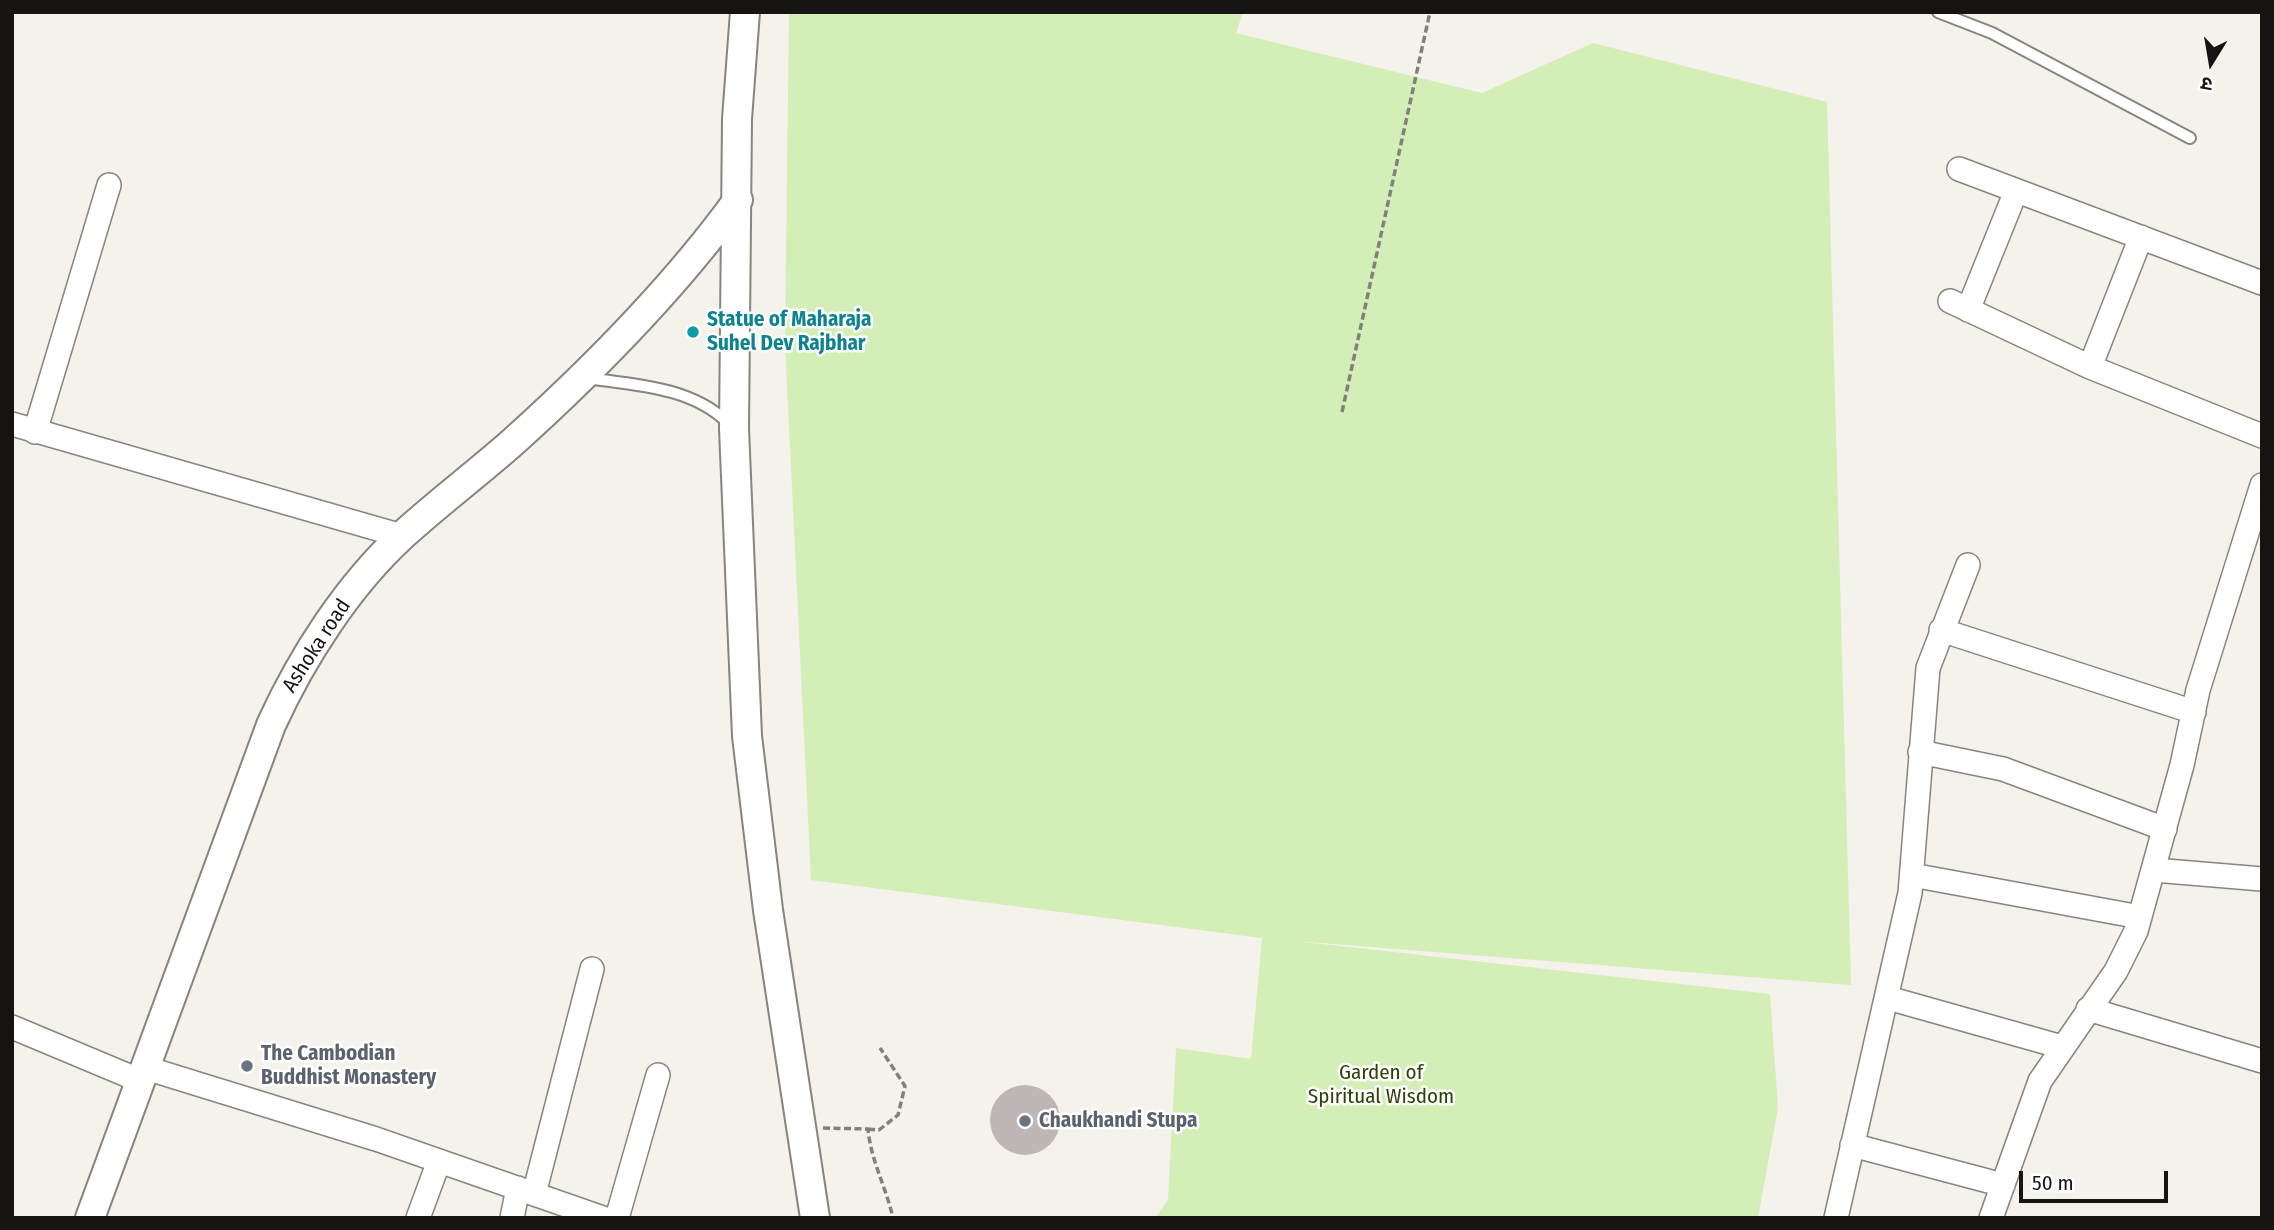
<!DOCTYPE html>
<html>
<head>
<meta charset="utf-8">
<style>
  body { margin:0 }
  #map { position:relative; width:2274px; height:1230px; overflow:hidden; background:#f5f1eb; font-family:"Fira Sans Condensed","Noto Sans Devanagari",sans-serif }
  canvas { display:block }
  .frame { position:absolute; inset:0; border:14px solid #161412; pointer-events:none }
  .north { position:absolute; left:2176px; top:28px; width:70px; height:70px; -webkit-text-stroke:5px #fff; paint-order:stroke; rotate:191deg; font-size:19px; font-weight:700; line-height:28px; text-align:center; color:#161412 }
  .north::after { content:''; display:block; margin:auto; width:24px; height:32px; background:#161412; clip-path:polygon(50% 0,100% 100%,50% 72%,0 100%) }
  .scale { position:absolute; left:2019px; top:1171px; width:149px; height:32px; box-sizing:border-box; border:4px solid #161412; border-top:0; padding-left:9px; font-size:21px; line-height:24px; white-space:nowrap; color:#161412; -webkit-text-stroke:5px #fff; paint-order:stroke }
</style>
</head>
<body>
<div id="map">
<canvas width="2274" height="1230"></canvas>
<div class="frame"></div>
<div class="north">उ</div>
<div class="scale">50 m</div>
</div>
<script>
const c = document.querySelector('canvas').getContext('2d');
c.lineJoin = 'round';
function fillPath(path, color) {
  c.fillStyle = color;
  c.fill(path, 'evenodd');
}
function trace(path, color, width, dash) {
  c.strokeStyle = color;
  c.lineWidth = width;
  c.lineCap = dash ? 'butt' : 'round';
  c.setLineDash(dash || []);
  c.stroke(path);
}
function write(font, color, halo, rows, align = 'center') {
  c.font = font + ' "Fira Sans Condensed",sans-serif';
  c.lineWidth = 5;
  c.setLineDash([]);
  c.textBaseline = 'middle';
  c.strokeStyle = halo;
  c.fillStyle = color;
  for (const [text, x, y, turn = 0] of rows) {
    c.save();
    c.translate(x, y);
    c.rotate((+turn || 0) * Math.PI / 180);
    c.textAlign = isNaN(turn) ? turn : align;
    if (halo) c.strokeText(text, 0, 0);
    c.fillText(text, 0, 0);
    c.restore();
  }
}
fillPath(new Path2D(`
  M 789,12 L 1243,12 L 1236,33 L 1482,93 L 1593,43 L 1827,102 L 1851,985 L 1295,941 L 1770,994 L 1778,1108 L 1758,1218 L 1155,1218 L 1168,1200 L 1176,1048 L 1251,1059 L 1262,938 L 811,880 L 785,344 Z`), '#d4eeb8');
fillPath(new Path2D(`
  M990 1120a35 35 0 1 1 70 0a35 35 0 1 1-70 0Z`), '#bfb7b6');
const service = new Path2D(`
  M 1938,12 L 1992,33 L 2190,138
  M 587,378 C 636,385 692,387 728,423`);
const minor = new Path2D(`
  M 1959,169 L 2262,283
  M 1950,301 L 2090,367 L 2262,436
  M 1968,310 L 2016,191
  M 2090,367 L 2141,237
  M 12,424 L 402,536
  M 35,432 L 109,185
  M 1941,630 L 2194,712
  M 1920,752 L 2003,769 L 2165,829
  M 2154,870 L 2262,879
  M 1912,875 L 2140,917
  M 1888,998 L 2062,1047
  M 2088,1009 L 2262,1061
  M 12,1027 L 141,1081
  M 146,1068 L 376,1139 L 603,1218
  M 1852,1145 L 2003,1185
  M 534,1194 L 592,969
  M 418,1218 L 439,1161
  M 512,1218 L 518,1188
  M 617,1218 L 658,1075
  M 1836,1218 L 1910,893 L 1928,668 L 1968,565
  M 1991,1218 L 2040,1081 L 2116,971 L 2136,931 L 2182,765 L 2198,690 L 2262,485`);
const tertiary = new Path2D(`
  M 745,12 L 737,119 L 734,429 L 747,736 L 768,910 L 815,1218
  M 90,1218 L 271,725 C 302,657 348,585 404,534 C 439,502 478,473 514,441 C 595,368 674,288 738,200`);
trace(service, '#88847e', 14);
trace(minor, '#88847e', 26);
trace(tertiary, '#88847e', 32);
trace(new Path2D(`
  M 1342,412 L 1430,12
  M 823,1128 L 868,1129 C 871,1161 886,1187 893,1218
  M 868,1129 L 879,1130 L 898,1115 L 905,1086 L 880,1048`), '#83807c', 3.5, [7, 3.5]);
trace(service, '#fff', 10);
trace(minor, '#fff', 23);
trace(tertiary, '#fff', 28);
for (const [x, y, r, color] of [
  [693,332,7,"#0f9aa8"],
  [247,1066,7,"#6b7280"],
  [1025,1121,7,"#6b7280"]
]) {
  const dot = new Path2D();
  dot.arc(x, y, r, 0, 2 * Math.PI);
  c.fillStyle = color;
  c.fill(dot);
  trace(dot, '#fff', 2.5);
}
write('bold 21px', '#0d838f', '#fff', [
  ["Statue of Maharaja",707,320],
  ["Suhel Dev Rajbhar",707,344]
], 'left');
write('21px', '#161412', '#fff', [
  ["Ashoka road",317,646,-57]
]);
write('bold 21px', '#5b616d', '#fff', [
  ["The Cambodian",261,1054],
  ["Buddhist Monastery",261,1078],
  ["Chaukhandi Stupa",1039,1121]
], 'left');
write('21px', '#2d4207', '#fff', [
  ["Garden of",1381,1073],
  ["Spiritual Wisdom",1381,1097]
]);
</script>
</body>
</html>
